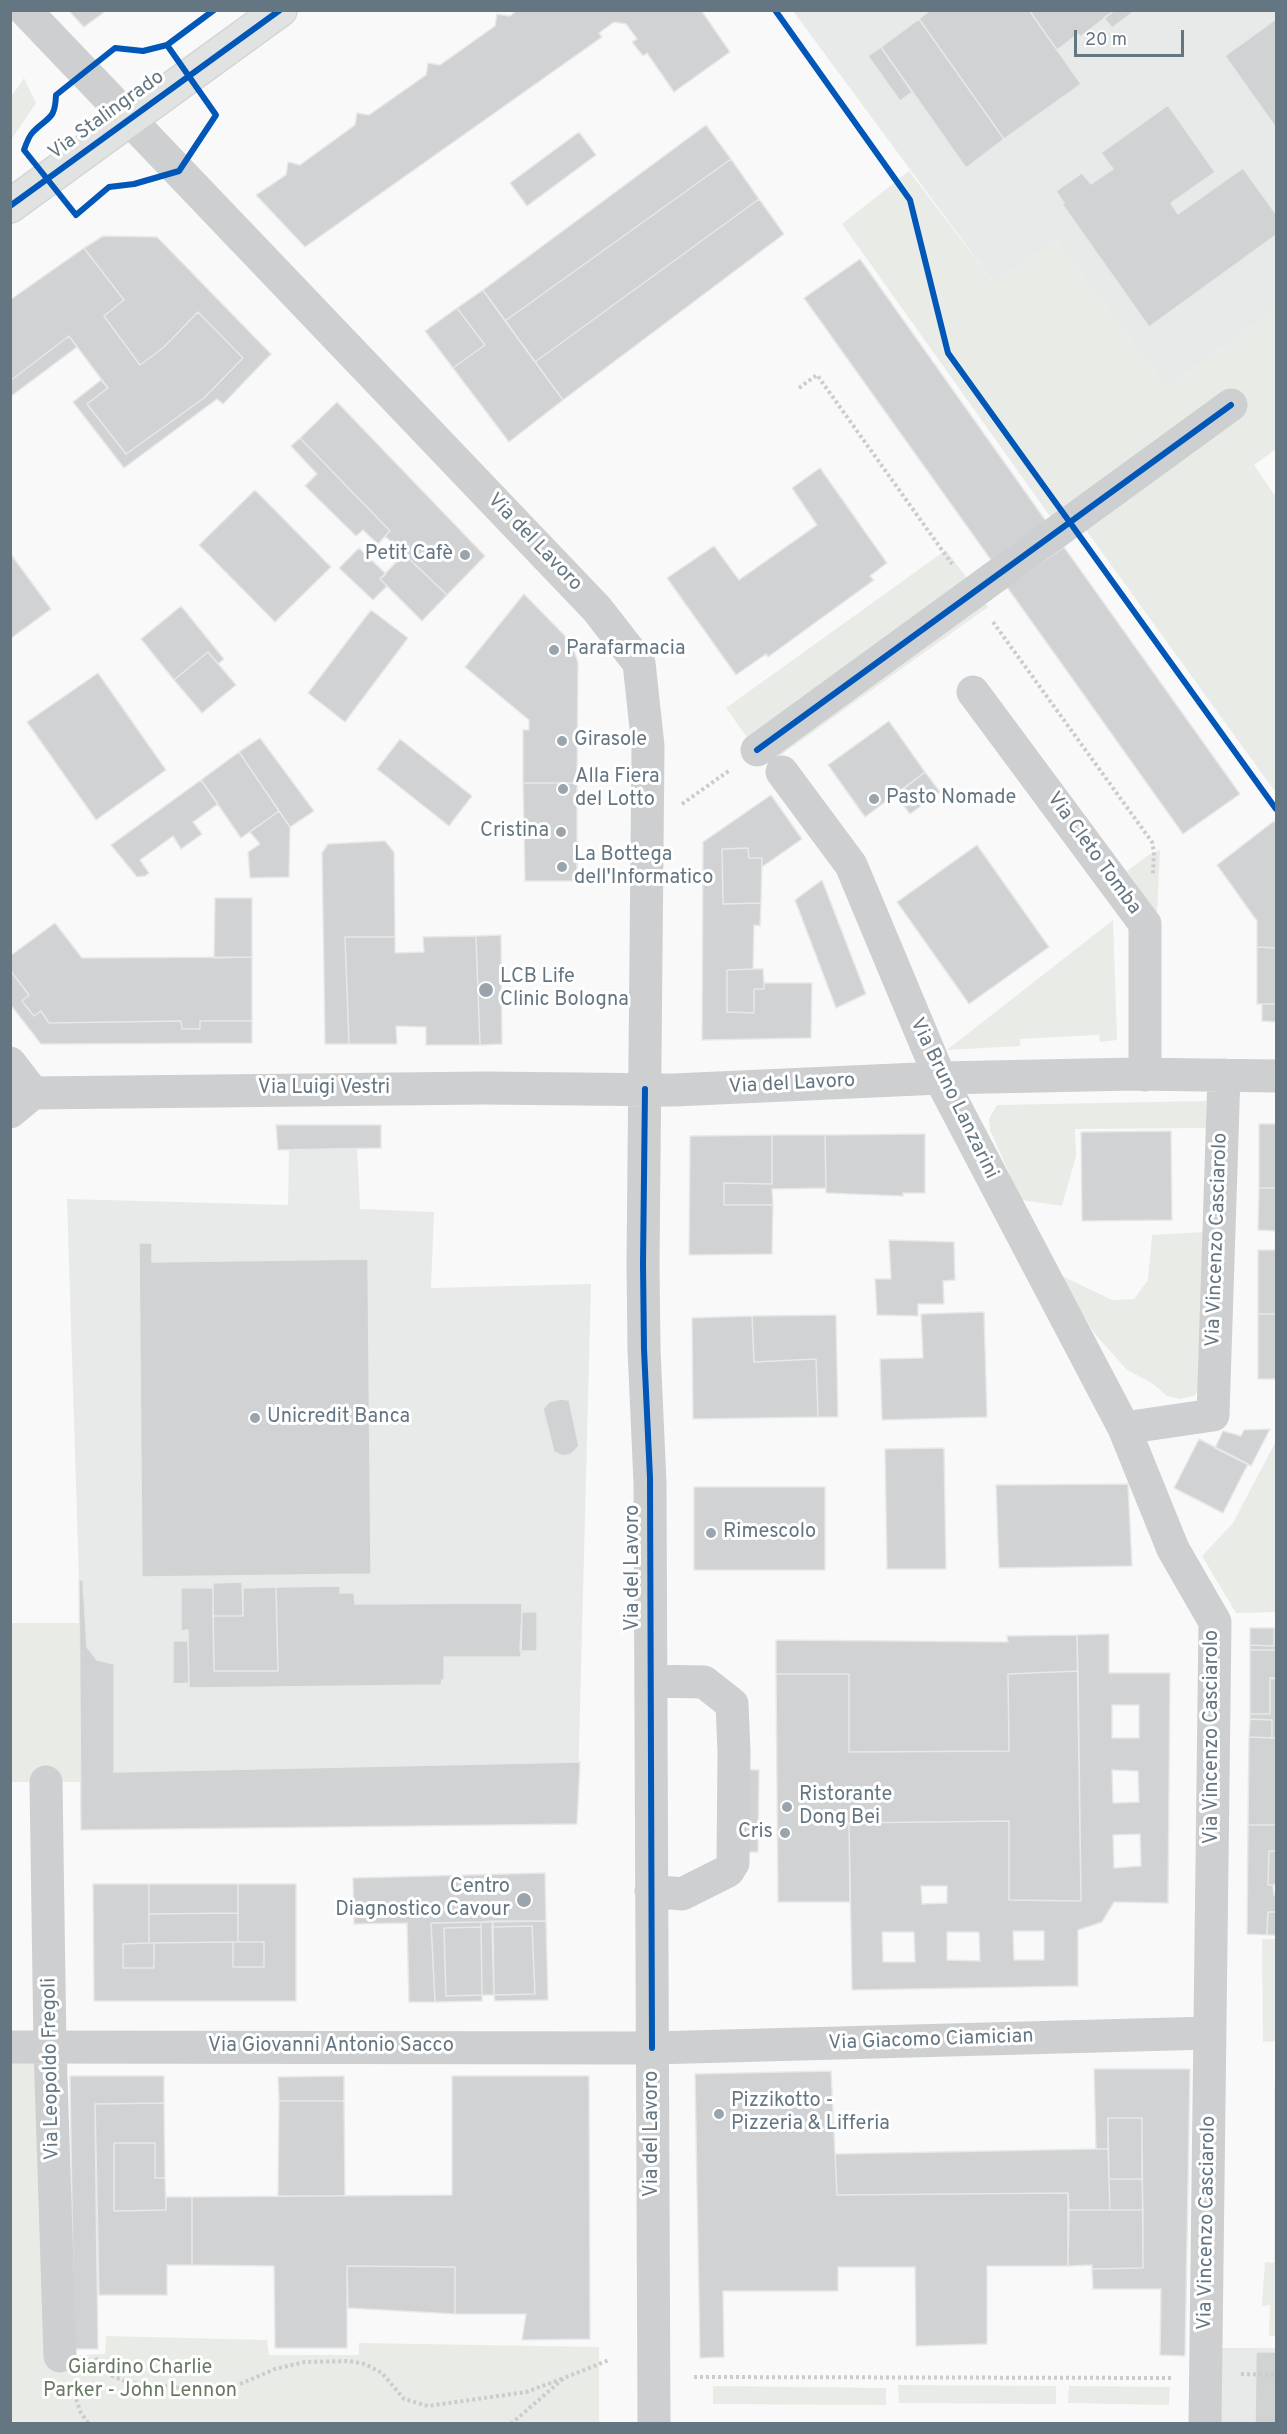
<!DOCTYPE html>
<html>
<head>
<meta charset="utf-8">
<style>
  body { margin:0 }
  #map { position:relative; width:1287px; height:2434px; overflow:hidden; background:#f9f9f9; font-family:Overpass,sans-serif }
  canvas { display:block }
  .frame { position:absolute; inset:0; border:12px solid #657683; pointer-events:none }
  .scale { position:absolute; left:1074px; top:30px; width:110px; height:27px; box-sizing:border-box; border:3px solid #657683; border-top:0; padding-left:8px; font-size:18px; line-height:21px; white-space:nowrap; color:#657683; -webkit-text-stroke:4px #fff; paint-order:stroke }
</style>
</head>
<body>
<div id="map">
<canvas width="1287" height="2434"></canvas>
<div class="frame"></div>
<div class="scale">20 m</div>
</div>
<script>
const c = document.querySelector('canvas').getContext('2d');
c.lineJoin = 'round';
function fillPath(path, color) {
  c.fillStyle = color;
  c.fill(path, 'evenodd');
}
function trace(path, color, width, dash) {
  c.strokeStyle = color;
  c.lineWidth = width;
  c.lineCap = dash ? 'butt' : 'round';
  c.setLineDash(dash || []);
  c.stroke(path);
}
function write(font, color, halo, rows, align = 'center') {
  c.font = font + ' Overpass,sans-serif';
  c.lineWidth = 6;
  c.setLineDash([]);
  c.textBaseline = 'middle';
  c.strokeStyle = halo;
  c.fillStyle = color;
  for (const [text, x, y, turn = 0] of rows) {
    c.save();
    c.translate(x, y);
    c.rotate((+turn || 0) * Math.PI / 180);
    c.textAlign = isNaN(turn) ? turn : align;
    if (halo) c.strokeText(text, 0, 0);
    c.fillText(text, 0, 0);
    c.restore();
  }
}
fillPath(new Path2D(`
  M 793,11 L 1276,11 L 1276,309 L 1167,388 L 1056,241 L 994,283 Z
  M 357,1148 L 360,1209 L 434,1212 L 431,1288 L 591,1284 L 577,1824 L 81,1830 L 79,1580 L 67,1199 L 288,1205 L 289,1150 Z
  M 1196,2348 L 1276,2348 L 1276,2423 L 1194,2424 Z`), '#e8e9e9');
fillPath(new Path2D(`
  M 24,78 L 36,103 L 11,140 L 11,97 Z
  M 909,171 L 994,283 L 1056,241 L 1167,388 L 1276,309 L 1276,449 L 1254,465 L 1276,497 L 1276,793 L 1083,526 L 982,598 L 988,607 L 767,765 L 726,708 L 946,550 L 969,581 L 1052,519 L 842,224 Z
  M 1160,850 L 1157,914 L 1127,871 L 1150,854 Z
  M 1113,920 L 1117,1040 L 1100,1042 L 1099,1035 L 1020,1039 L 1020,1046 L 947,1050 Z
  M 1206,1101 L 1206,1128 L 1075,1129 L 1076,1156 L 1062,1206 L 1021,1200 L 990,1130 L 989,1119 L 997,1105 Z
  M 1205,1232 L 1205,1380 L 1195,1395 L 1181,1399 L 1167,1396 L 1152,1383 L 1127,1370 L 1094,1333 L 1060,1275 L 1112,1300 L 1134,1299 L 1148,1280 L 1152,1235 Z
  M 1276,1441 L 1276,1612 L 1236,1613 L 1202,1556 L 1233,1523 Z
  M 10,1623 L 80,1623 L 81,1782 L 11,1782 Z
  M 1262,1939 L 1276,1939 L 1276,2041 L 1263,2042 Z
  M 39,2058 L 60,2356 L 105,2354 L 106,2336 L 267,2340 L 269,2355 L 359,2355 L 359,2343 L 599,2347 L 599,2423 L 11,2423 L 10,2059 Z
  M 1274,2087 L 1276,2087 L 1276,2336 L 1269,2336 L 1270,2305 L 1262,2306 L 1265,2262 L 1274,2263 Z
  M 898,2385 L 1056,2386 L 1056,2404 L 899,2403 Z
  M 713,2386 L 886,2388 L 886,2405 L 713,2404 Z
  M 1069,2386 L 1170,2387 L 1169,2405 L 1068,2403 Z`), '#e8ebe6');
const building = new Path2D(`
  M 68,10 L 107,10 L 84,27 Z
  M 517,10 L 701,10 L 730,52 L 674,92 L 647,53 L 643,56 L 632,42 L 637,39 L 626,24 L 614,22 L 599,33 L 602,37 L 305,247 L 256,195 L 286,175 L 288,162 L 300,165 L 355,125 L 357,113 L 369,115 L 426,75 L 428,63 L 440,65 L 495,26 L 497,14 L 510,16 Z
  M 930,10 L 1029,10 L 1081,84 L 1004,139 L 919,19 Z
  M 1029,10 L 1115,10 L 1080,37 L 1078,34 L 1057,50 Z
  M 1115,10 L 1132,10 L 1133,12 L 1112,28 L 1104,18 Z
  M 919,19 L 1004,139 L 966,168 L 881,47 Z
  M 1276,19 L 1276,128 L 1225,56 Z
  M 881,47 L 912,92 L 900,101 L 868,56 Z
  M 1168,105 L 1215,172 L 1171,203 L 1178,214 L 1243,168 L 1276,214 L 1276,235 L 1149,327 L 1062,204 L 1064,203 L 1056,191 L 1082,173 L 1091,184 L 1113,169 L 1101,153 Z
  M 706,125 L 731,159 L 505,321 L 483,290 Z
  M 579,132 L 596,155 L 527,206 L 510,183 Z
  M 731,159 L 759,199 L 535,362 L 505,321 Z
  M 759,199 L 784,234 L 563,400 L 535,362 Z
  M 103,236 L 157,237 L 271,354 L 223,404 L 217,399 L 124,468 L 73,402 L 101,380 L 108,388 L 87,404 L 126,454 L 204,398 L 243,358 L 198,312 L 163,348 L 140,365 L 104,316 L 124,300 L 84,248 Z
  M 84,248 L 124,300 L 104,316 L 140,365 L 163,348 L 198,312 L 243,358 L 204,398 L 126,454 L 87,404 L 108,388 L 69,336 L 10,381 L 10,300 Z
  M 860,259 L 1046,521 L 991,560 L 804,298 Z
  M 483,290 L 563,400 L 509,442 L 453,368 L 485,345 L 457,308 Z
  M 457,308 L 485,345 L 453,368 L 425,331 Z
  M 69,336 L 77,347 L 10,397 L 10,381 Z
  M 337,402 L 485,556 L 447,595 L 385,536 L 390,531 L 300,438 Z
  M 300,438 L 390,531 L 378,544 L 363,530 L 356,536 L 305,486 L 317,474 L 291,446 Z
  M 820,468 L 887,563 L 870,576 L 874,580 L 768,657 L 766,654 L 736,675 L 667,578 L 714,546 L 739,580 L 817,525 L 792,488 Z
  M 255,490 L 331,567 L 275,622 L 199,545 Z
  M 1064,547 L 1240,794 L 1183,834 L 1007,587 Z
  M 359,548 L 386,574 L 380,579 L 387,586 L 373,600 L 339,568 Z
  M 10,553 L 51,609 L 10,639 Z
  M 404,554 L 447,595 L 422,621 L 380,579 Z
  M 524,594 L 570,641 L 578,662 L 577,783 L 523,783 L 523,730 L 529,730 L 529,720 L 465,667 Z
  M 181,606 L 224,659 L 218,664 L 208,652 L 174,680 L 141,639 Z
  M 371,610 L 408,638 L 345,722 L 308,693 Z
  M 208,652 L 236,685 L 202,713 L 174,680 Z
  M 98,673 L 166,770 L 96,820 L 27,722 Z
  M 889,721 L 925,772 L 865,817 L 828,765 Z
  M 260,738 L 314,811 L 290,827 L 239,752 Z
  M 400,739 L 472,796 L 449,826 L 377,769 Z
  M 239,752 L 279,811 L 241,838 L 201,780 Z
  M 925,772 L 940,792 L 910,814 L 896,795 Z
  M 201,780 L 218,804 L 193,822 L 202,834 L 181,849 L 173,836 L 140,860 L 149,873 L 145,876 L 137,877 L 111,845 Z
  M 523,783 L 577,783 L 577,881 L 525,881 Z
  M 771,795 L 802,839 L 762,867 L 762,858 L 749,858 L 748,848 L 722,849 L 723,904 L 761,903 L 760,926 L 754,925 L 753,969 L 727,970 L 727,1012 L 754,1013 L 754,989 L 764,989 L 764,983 L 812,983 L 811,1038 L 702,1040 L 703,842 Z
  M 279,811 L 290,827 L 289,877 L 250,878 L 248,852 L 260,844 L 250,832 Z
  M 1274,821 L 1276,824 L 1276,948 L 1257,947 L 1257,921 L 1217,865 Z
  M 385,841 L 394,852 L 395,937 L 345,937 L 349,1044 L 325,1044 L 322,853 L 328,844 Z
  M 977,845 L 1049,947 L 969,1004 L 897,902 Z
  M 748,848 L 749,858 L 762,858 L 761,903 L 723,904 L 722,849 Z
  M 822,880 L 866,994 L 836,1008 L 795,900 Z
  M 215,898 L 252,898 L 252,957 L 214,958 Z
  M 55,923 L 82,958 L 252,957 L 252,1021 L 200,1021 L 200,1029 L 182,1029 L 181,1021 L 49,1023 L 41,1011 L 34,1016 L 22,1001 L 29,995 L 10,970 L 10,956 Z
  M 501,935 L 502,1044 L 480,1045 L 476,936 Z
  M 476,936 L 480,1045 L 426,1045 L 426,1027 L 396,1026 L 397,1044 L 349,1044 L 345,937 L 395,937 L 395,953 L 424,952 L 423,937 Z
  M 1257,947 L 1276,948 L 1276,1004 L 1257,1004 Z
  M 753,969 L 763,969 L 764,983 L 764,989 L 754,989 L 754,1013 L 727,1012 L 727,970 Z
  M 10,970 L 29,995 L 22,1001 L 34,1016 L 41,1011 L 49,1023 L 181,1021 L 182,1029 L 200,1029 L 200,1021 L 252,1021 L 252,1043 L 41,1044 L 10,1004 Z
  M 1262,1004 L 1276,1004 L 1276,1022 L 1262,1021 Z
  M 1259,1124 L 1276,1124 L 1276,1188 L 1259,1188 Z
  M 276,1125 L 381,1125 L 381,1148 L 278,1150 Z
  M 1171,1131 L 1172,1220 L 1082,1221 L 1081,1132 Z
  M 925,1134 L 925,1193 L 903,1193 L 903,1196 L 826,1193 L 825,1135 Z
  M 772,1135 L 772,1184 L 724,1183 L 724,1205 L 773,1205 L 772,1254 L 689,1255 L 690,1136 Z
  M 772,1135 L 825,1135 L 826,1188 L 772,1189 L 773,1205 L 724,1205 L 724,1183 L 772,1184 Z
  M 1259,1188 L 1276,1188 L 1276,1314 L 1258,1314 L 1258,1250 L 1275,1250 L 1276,1231 L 1258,1230 Z
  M 889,1240 L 954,1242 L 955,1280 L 943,1281 L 944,1304 L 918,1304 L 918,1316 L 877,1315 L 875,1279 L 891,1279 Z
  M 139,1243 L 152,1243 L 152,1262 L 368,1259 L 371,1574 L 142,1577 Z
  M 984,1312 L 987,1417 L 882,1420 L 880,1359 L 923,1358 L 921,1314 Z
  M 1258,1314 L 1276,1314 L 1276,1379 L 1258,1379 Z
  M 836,1315 L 838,1417 L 818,1417 L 816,1359 L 754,1362 L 752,1316 Z
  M 752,1316 L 754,1362 L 816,1359 L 818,1417 L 693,1419 L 692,1318 Z
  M 561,1399 L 569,1400 L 579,1446 L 571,1454 L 563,1456 L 554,1452 L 543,1409 L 549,1402 Z
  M 1270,1429 L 1251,1466 L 1215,1448 L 1223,1431 L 1241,1436 L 1244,1430 Z
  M 1199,1439 L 1248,1464 L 1223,1513 L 1174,1488 Z
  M 944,1448 L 946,1569 L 887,1569 L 885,1449 Z
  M 1128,1484 L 1132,1566 L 999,1568 L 996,1485 Z
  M 694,1487 L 825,1487 L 825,1570 L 694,1570 Z
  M 79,1580 L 83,1580 L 87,1647 L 97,1660 L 114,1664 L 114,1772 L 580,1762 L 577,1824 L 81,1830 Z
  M 242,1582 L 243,1616 L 213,1616 L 213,1583 Z
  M 340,1586 L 340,1593 L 354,1593 L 355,1604 L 522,1603 L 521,1657 L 444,1657 L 444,1680 L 442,1680 L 441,1685 L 189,1688 L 188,1630 L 181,1631 L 181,1588 L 213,1588 L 214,1671 L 278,1671 L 276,1587 Z
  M 276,1587 L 278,1671 L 214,1671 L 213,1616 L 243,1616 L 243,1588 Z
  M 522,1612 L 537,1612 L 537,1651 L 520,1651 Z
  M 1250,1628 L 1274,1628 L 1274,1646 L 1250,1645 Z
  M 1274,1628 L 1276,1628 L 1276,1650 L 1250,1650 L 1250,1645 L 1274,1646 Z
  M 1109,1634 L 1109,1673 L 1170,1673 L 1168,1903 L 1114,1902 L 1102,1922 L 1078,1930 L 1078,1986 L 852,1990 L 849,1823 L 1009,1821 L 1009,1900 L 1081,1901 L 1077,1635 ZM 1112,1705 L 1139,1705 L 1139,1738 L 1112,1738 ZM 1112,1770 L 1138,1771 L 1139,1802 L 1113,1803 ZM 1140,1834 L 1141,1866 L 1114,1868 L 1113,1835 ZM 921,1886 L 947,1886 L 947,1903 L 922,1904 ZM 1013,1931 L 1044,1931 L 1044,1960 L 1014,1960 ZM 882,1932 L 914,1932 L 915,1962 L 883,1962 ZM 947,1932 L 979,1932 L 980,1961 L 947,1960 Z
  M 1077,1635 L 1078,1671 L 1008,1674 L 1009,1751 L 849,1752 L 849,1674 L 776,1674 L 776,1640 L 1008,1642 L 1007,1636 Z
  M 173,1641 L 188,1641 L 189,1683 L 173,1684 Z
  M 1250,1650 L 1276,1650 L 1276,1678 L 1270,1678 L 1270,1714 L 1250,1714 Z
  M 1078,1671 L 1081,1901 L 1009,1900 L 1009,1821 L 849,1823 L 850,1902 L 778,1902 L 776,1674 L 849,1674 L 849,1752 L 1009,1751 L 1008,1674 Z
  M 1270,1678 L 1276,1679 L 1276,1738 L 1272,1738 L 1272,1720 L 1250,1719 L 1250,1714 L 1270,1714 Z
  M 1250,1719 L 1272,1720 L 1272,1738 L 1249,1737 Z
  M 1249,1737 L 1276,1738 L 1276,1825 L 1248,1825 Z
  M 725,1769 L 759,1770 L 758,1852 L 724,1852 Z
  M 1248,1825 L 1276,1825 L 1276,1851 L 1269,1851 L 1268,1885 L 1273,1885 L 1274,1895 L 1276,1895 L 1276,1912 L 1268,1912 L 1267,1935 L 1247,1934 Z
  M 1269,1851 L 1276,1851 L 1276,1884 L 1273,1885 L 1268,1885 Z
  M 545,1873 L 546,1921 L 431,1923 L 435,2002 L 409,2002 L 407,1923 L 354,1924 L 353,1878 Z
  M 93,1884 L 149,1884 L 149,1943 L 123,1944 L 123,1968 L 154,1968 L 154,1943 L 233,1942 L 233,1967 L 264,1967 L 264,1942 L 238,1942 L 238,1884 L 296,1884 L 296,2001 L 94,2001 Z
  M 149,1884 L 238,1884 L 238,1913 L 149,1914 Z
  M 1268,1912 L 1276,1912 L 1276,1935 L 1267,1935 Z
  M 238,1913 L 238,1942 L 149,1943 L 149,1914 Z
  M 493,1921 L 494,1995 L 482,1995 L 481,1922 Z
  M 493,1921 L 546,1921 L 548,2000 L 495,2001 L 494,1995 L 535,1994 L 532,1926 L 492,1927 Z
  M 481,1922 L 481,1927 L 444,1928 L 446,1996 L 482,1995 L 482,2001 L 435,2002 L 431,1923 Z
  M 532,1926 L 535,1994 L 494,1995 L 492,1927 Z
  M 481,1927 L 482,1995 L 446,1996 L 444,1928 Z
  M 233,1942 L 264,1942 L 264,1967 L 233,1967 Z
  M 149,1943 L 154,1943 L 154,1968 L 123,1968 L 123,1944 Z
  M 1094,2069 L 1190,2069 L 1185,2356 L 1160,2355 L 1161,2289 L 1093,2289 L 1092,2269 L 1143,2268 L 1142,2118 L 1108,2118 L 1108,2149 L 1096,2149 Z
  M 831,2071 L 837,2195 L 1068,2193 L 1068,2266 L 987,2266 L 987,2344 L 916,2346 L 915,2267 L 838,2267 L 838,2291 L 723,2291 L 724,2357 L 700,2358 L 695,2074 Z
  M 70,2076 L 164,2076 L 164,2103 L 95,2104 L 98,2349 L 74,2349 Z
  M 344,2076 L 344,2101 L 279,2101 L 278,2077 Z
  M 452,2076 L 589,2076 L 590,2339 L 522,2340 L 526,2314 L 455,2314 L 455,2267 L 347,2266 L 347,2348 L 275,2348 L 274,2266 L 192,2265 L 192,2197 L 452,2195 Z
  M 279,2101 L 344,2101 L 345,2196 L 278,2196 Z
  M 164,2103 L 165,2178 L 155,2178 L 155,2143 L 114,2143 L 114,2211 L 166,2210 L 166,2197 L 192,2197 L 192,2265 L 167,2265 L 167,2295 L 99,2295 L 95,2104 Z
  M 1108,2118 L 1142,2118 L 1142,2179 L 1109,2179 Z
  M 114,2143 L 155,2143 L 155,2178 L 165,2178 L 166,2210 L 114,2211 Z
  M 1096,2149 L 1108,2149 L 1110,2210 L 1069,2210 L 1068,2193 L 837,2195 L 835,2154 Z
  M 1109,2179 L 1142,2179 L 1143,2210 L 1110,2210 Z
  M 1069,2210 L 1143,2210 L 1143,2268 L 1092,2269 L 1092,2265 L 1068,2266 Z
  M 347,2266 L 455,2267 L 455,2314 L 348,2308 Z
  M 1256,2352 L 1276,2352 L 1276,2424 L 1255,2424 Z`);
fillPath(building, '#d0d2d3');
trace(building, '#e8e8e8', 1.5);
const major = new Path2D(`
  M 10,206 L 280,10`);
trace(major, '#d5d6d7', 36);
trace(new Path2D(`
  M 799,388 L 817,375 L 952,564
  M 993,622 L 1152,842 L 1154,852 L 1153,875
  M 682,804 L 730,770
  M 95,2358 L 112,2376 L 127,2382 L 214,2392 L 226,2390 L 275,2369 L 305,2362 L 349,2361 L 365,2364 L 382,2373 L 404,2399 L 428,2406 L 526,2392 L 564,2378
  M 1241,2374 L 1276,2375
  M 694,2377 L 1172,2378
  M 72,2388 L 81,2413 L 89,2424
  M 511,2424 L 564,2378 L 609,2360`), '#cbcccd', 4, [3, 3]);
trace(new Path2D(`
  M 25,10 L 597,609 L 639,663 L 648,746 L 643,1264 L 644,1349 L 650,1483 L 654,2424
  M 973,692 L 1145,924 L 1145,1075
  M 757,750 L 1231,405
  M 782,772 L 851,865 L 940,1078 L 1124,1428 L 1173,1549 L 1215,1622 L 1205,2424
  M 10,1063 L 33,1093
  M 10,1112 L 33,1093 L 485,1088 L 674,1090 L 940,1078 L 1135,1074 L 1276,1076
  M 1124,1428 L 1213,1415 L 1224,1075
  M 651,1681 L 704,1682 L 732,1704 L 734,1752 L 733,1863 L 728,1871 L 682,1894 L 651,1891
  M 46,1782 L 50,2047 L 60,2356
  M 10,2047 L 652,2048 L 1210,2033`), '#cecfd0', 33);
trace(major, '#e1e2e2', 33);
trace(new Path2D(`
  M 775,10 L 910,200 L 948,353 L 1276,809
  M 167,45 L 216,115 L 179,171 L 134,184 L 109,187 L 76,215 L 24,150 C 26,144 29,136 33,132 C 48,116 55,121 56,95 L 115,48 L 143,51 L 167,45 L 214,10
  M 10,206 L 280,10
  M 757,750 L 1231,405
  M 645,1089 L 643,1264 L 644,1349 L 650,1478 L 652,2048`), '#0057b8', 6);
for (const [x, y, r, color] of [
  [465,555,6,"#99a4ac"],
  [554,650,6,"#99a4ac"],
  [562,741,6,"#99a4ac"],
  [563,789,6,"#99a4ac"],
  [874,799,6,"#99a4ac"],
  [561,832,6,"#99a4ac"],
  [562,867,6,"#99a4ac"],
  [486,990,8,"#99a4ac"],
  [255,1418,6,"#99a4ac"],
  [711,1533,6,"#99a4ac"],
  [787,1807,6,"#99a4ac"],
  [785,1833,6,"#99a4ac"],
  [524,1900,8,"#99a4ac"],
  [719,2114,6,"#99a4ac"]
]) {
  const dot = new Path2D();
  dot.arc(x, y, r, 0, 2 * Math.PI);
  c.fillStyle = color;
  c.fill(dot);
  trace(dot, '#fff', 2);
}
write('20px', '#657683', '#fff', [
  ["Via Stalingrado",107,116,-36],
  ["Via del Lavoro",534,543,46],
  ["Via Cleto Tomba",1093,854,54],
  ["Via del Lavoro",792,1085,-3],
  ["Via Luigi Vestri",324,1089],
  ["Via Bruno Lanzarini",953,1099,64],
  ["Via Vincenzo Casciarolo",1218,1240,-88],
  ["Via del Lavoro",634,1568,-90],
  ["Via Vincenzo Casciarolo",1213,1737,-90],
  ["Via Giacomo Ciamician",931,2041,-2],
  ["Via Giovanni Antonio Sacco",331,2047],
  ["Via Leopoldo Fregoli",52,2069,-91],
  ["Via del Lavoro",653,2134,-90],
  ["Via Vincenzo Casciarolo",1208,2223,-89]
]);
write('20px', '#657683', '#fff', [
  ["Petit Cafè",453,555,"right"],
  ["Parafarmacia",566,650],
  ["Girasole",574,741],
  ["Alla Fiera",575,778],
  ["del Lotto",575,801],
  ["Pasto Nomade",886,799],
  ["Cristina",549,832,"right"],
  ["La Bottega",574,856],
  ["dell'Informatico",574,879],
  ["LCB Life",500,978],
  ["Clinic Bologna",500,1001],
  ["Unicredit Banca",267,1418],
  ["Rimescolo",723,1533],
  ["Ristorante",799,1796],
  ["Dong Bei",799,1819],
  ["Cris",773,1833,"right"],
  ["Centro",510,1888,"right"],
  ["Diagnostico Cavour",510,1911,"right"],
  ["Pizzikotto -",731,2102],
  ["Pizzeria & Lifferia",731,2125]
], 'left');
write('20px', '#687a64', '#fff', [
  ["Giardino Charlie",140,2369],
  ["Parker - John Lennon",140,2392]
]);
</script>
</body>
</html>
